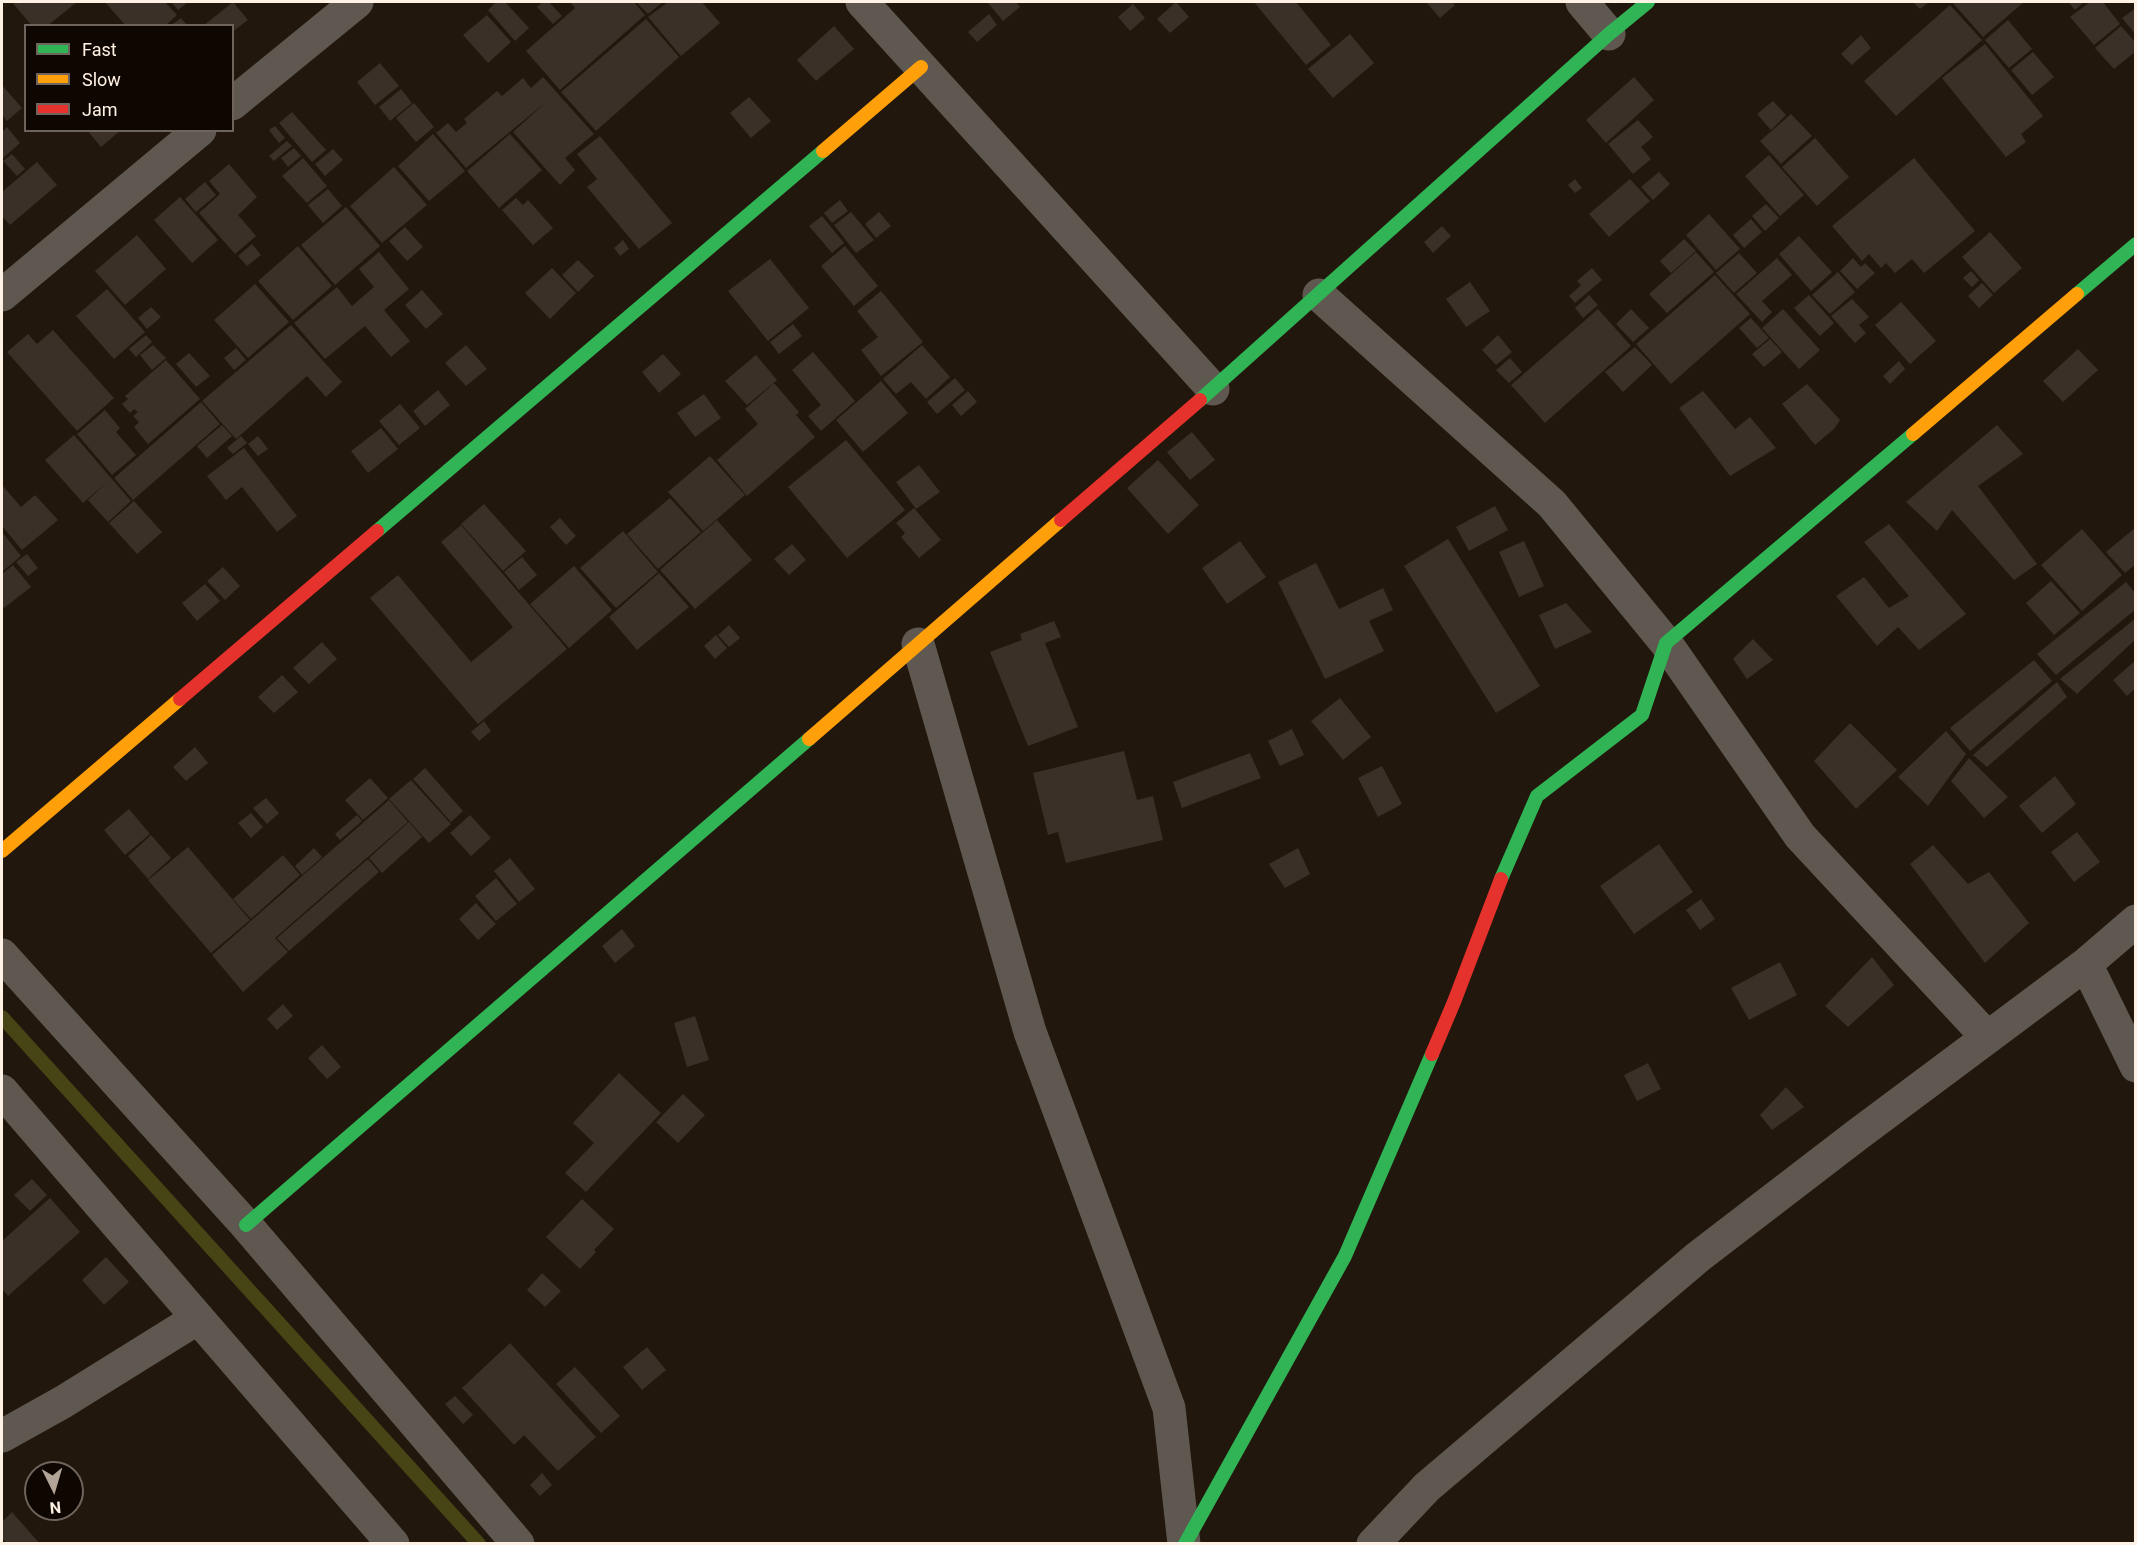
<!DOCTYPE html>
<html>
<head>
<meta charset="utf-8">
<style>
  body { margin:0 }
  #map { position:relative; width:2137px; height:1545px; overflow:hidden; background:#22170c; font-family:Roboto,sans-serif }
  canvas { display:block }
  .frame { position:absolute; inset:0; border:3px solid #fff1e3; pointer-events:none }
  .legend { position:absolute; left:24px; top:24px; width:210px; height:108px; box-sizing:border-box; background:#0e0601; border:2px solid #6e645b; margin:0; padding:8px 10px; list-style:none; font-size:18px; color:#fff1e3 }
  .legend li { display:flex; align-items:center; gap:12px; height:30px }
  .legend b { width:30px; border:2px solid #6e645b }
  .north { position:absolute; left:24px; top:1461px; width:60px; height:60px; box-sizing:border-box; background:#0e0601; border:2px solid #6e645b; border-radius:50%; rotate:175deg; font-size:16px; font-weight:700; line-height:24px; text-align:center; color:#fff1e3 }
  .north::after { content:''; display:block; margin:auto; width:21px; height:27px; background:#b2a598; clip-path:polygon(50% 0,100% 100%,50% 72%,0 100%) }
</style>
</head>
<body>
<div id="map">
<canvas width="2137" height="1545"></canvas>
<div class="frame"></div>
<ul class="legend">
<li><b style="height:8px;background:#30b455"></b>Fast</li>
<li><b style="height:8px;background:#ff9f0a"></b>Slow</li>
<li><b style="height:8px;background:#e5322d"></b>Jam</li>
</ul>
<div class="north">N</div>
</div>
<script>
const c = document.querySelector('canvas').getContext('2d');
c.lineJoin = 'round';
function trace(path, color, width, dash) {
  c.strokeStyle = color;
  c.lineWidth = width;
  c.lineCap = dash ? 'butt' : 'round';
  c.setLineDash(dash || []);
  c.stroke(path);
}
function fillPath(path, color) {
  c.fillStyle = color;
  c.fill(path, 'evenodd');
}
trace(new Path2D(`
  M 2,1017 L 479,1544`), '#474516', 14);
fillPath(new Path2D(`
  M 12,2 L 77,2 L 47,26 L 32,26 Z
  M 105,2 L 165,2 L 177,15 L 165,26 L 126,26 Z
  M 171,2 L 188,2 L 178,10 Z
  M 233,2 L 248,20 L 232,32 L 232,26 L 203,26 Z
  M 496,2 L 505,2 L 529,28 L 515,41 L 488,10 Z
  M 543,2 L 549,2 L 562,16 L 553,24 L 537,7 Z
  M 570,2 L 634,2 L 645,15 L 560,90 L 526,51 L 575,8 Z
  M 636,2 L 663,2 L 648,14 Z
  M 668,2 L 702,2 L 720,23 L 681,56 L 648,17 Z
  M 989,2 L 1016,2 L 1020,7 L 1003,21 L 988,3 Z
  M 1176,2 L 1189,17 L 1170,33 L 1157,19 Z
  M 1254,2 L 1296,2 L 1331,45 L 1306,65 Z
  M 1426,2 L 1452,2 L 1455,5 L 1440,18 Z
  M 1913,2 L 1929,2 L 1920,9 Z
  M 1952,2 L 2024,2 L 1983,37 Z
  M 2068,2 L 2084,2 L 2075,10 Z
  M 2090,2 L 2103,2 L 2120,24 L 2094,45 L 2070,17 Z
  M 1133,4 L 1145,18 L 1130,31 L 1118,17 Z
  M 1950,5 L 1982,40 L 1896,116 L 1864,81 Z
  M 2136,8 L 2136,35 L 2122,18 Z
  M 989,14 L 997,25 L 977,42 L 968,32 Z
  M 487,15 L 511,42 L 488,63 L 463,35 Z
  M 181,18 L 188,26 L 170,26 Z
  M 646,19 L 679,57 L 596,131 L 561,92 Z
  M 2008,20 L 2032,49 L 2009,68 L 1985,40 Z
  M 834,26 L 854,49 L 816,81 L 797,60 Z
  M 2121,26 L 2136,43 L 2136,51 L 2114,69 L 2095,48 Z
  M 1350,34 L 1374,63 L 1333,98 L 1308,69 Z
  M 1861,35 L 1871,48 L 1852,65 L 1841,54 Z
  M 1985,44 L 2043,116 L 2021,134 L 2026,142 L 2006,157 L 1942,78 Z
  M 2033,52 L 2054,77 L 2032,95 L 2011,70 Z
  M 380,63 L 399,86 L 375,105 L 357,82 Z
  M 543,77 L 594,134 L 565,158 L 575,170 L 560,185 L 513,132 L 545,103 L 466,168 L 436,133 L 448,123 L 456,132 L 467,123 L 464,119 L 497,91 L 502,96 L 523,78 L 531,88 Z
  M 1634,77 L 1654,100 L 1606,143 L 1586,120 Z
  M 2,85 L 22,108 L 7,121 L 2,115 Z
  M 401,89 L 412,103 L 390,121 L 379,107 Z
  M 749,97 L 771,121 L 751,138 L 730,113 Z
  M 1773,101 L 1786,115 L 1771,130 L 1757,114 Z
  M 414,103 L 434,127 L 416,142 L 396,118 Z
  M 292,112 L 326,150 L 312,162 L 279,123 Z
  M 1791,114 L 1812,136 L 1781,164 L 1760,141 Z
  M 1638,120 L 1653,137 L 1641,147 L 1651,159 L 1633,174 L 1608,144 Z
  M 275,126 L 285,138 L 279,143 L 269,130 Z
  M 7,127 L 20,143 L 2,159 L 2,132 Z
  M 87,130 L 121,130 L 101,147 Z
  M 433,134 L 465,171 L 429,201 L 398,166 Z
  M 510,134 L 542,170 L 499,208 L 467,171 Z
  M 600,136 L 672,223 L 639,249 L 587,187 L 597,179 L 577,154 Z
  M 1815,138 L 1849,177 L 1817,206 L 1782,167 Z
  M 287,141 L 292,146 L 274,161 L 269,156 Z
  M 294,148 L 301,156 L 288,167 L 281,158 Z
  M 333,149 L 343,160 L 325,176 L 315,164 Z
  M 12,154 L 25,169 L 17,176 L 3,161 Z
  M 1769,155 L 1804,195 L 1780,216 L 1745,176 Z
  M 303,158 L 327,186 L 307,203 L 282,176 Z
  M 1914,158 L 1975,231 L 1924,273 L 1912,259 L 1895,273 L 1886,263 L 1881,268 L 1869,254 L 1862,261 L 1832,226 Z
  M 37,162 L 57,185 L 10,225 L 2,216 L 2,192 Z
  M 229,164 L 257,197 L 238,215 L 256,236 L 235,254 L 199,213 L 220,194 L 209,181 Z
  M 394,167 L 427,205 L 382,243 L 350,206 Z
  M 1659,172 L 1670,184 L 1653,200 L 1641,187 Z
  M 1575,179 L 1582,188 L 1575,193 L 1568,185 Z
  M 1630,179 L 1650,201 L 1609,237 L 1589,214 Z
  M 205,182 L 216,195 L 196,212 L 185,199 Z
  M 328,189 L 342,206 L 323,223 L 308,205 Z
  M 180,197 L 218,240 L 192,263 L 154,220 Z
  M 516,198 L 523,205 L 528,200 L 553,228 L 533,245 L 502,210 Z
  M 840,200 L 848,211 L 832,223 L 824,213 Z
  M 1766,204 L 1779,218 L 1765,231 L 1752,216 Z
  M 346,207 L 380,246 L 335,285 L 301,245 Z
  M 851,212 L 874,240 L 856,253 L 834,225 Z
  M 879,212 L 891,226 L 876,238 L 865,224 Z
  M 1709,214 L 1740,249 L 1716,270 L 1686,235 Z
  M 822,216 L 844,243 L 832,253 L 809,226 Z
  M 1751,219 L 1762,232 L 1744,248 L 1733,235 Z
  M 1442,226 L 1451,236 L 1433,253 L 1424,242 Z
  M 405,227 L 423,247 L 407,261 L 389,241 Z
  M 1990,232 L 2022,268 L 1994,293 L 1962,257 Z
  M 137,235 L 166,269 L 125,305 L 95,271 Z
  M 1799,236 L 1832,272 L 1811,291 L 1779,254 Z
  M 1684,239 L 1696,251 L 1671,273 L 1660,261 Z
  M 623,240 L 629,249 L 620,256 L 614,248 Z
  M 252,244 L 261,255 L 247,266 L 238,256 Z
  M 298,246 L 332,286 L 293,320 L 258,281 Z
  M 845,246 L 878,286 L 854,306 L 821,266 Z
  M 379,252 L 409,289 L 384,310 L 410,341 L 391,357 L 365,326 L 325,359 L 294,323 L 337,287 L 352,306 L 374,287 L 359,269 Z
  M 1696,252 L 1714,272 L 1667,313 L 1649,294 Z
  M 1739,253 L 1757,273 L 1734,293 L 1716,273 Z
  M 1777,258 L 1792,275 L 1762,301 L 1772,312 L 1762,322 L 1736,294 Z
  M 1853,258 L 1861,267 L 1865,263 L 1875,273 L 1857,289 L 1840,271 Z
  M 770,259 L 809,308 L 768,341 L 728,291 Z
  M 578,260 L 594,276 L 578,292 L 562,275 Z
  M 552,268 L 576,293 L 550,319 L 525,293 Z
  M 1592,268 L 1602,280 L 1575,303 L 1569,296 L 1581,285 L 1577,281 Z
  M 1971,271 L 1979,280 L 1972,287 L 1963,278 Z
  M 1838,272 L 1855,292 L 1830,314 L 1812,295 Z
  M 1715,275 L 1750,314 L 1671,384 L 1636,344 Z
  M 1470,282 L 1490,311 L 1466,327 L 1446,299 Z
  M 1982,283 L 1993,295 L 1979,308 L 1968,296 Z
  M 255,284 L 289,322 L 248,358 L 214,320 Z
  M 107,289 L 145,332 L 114,359 L 76,316 Z
  M 422,290 L 443,314 L 426,329 L 405,305 Z
  M 881,291 L 923,342 L 881,376 L 861,350 L 878,337 L 857,311 Z
  M 1589,295 L 1598,305 L 1583,318 L 1575,308 Z
  M 1809,295 L 1834,323 L 1820,336 L 1794,308 Z
  M 1852,299 L 1869,317 L 1859,325 L 1866,333 L 1855,343 L 1831,316 Z
  M 1901,302 L 1936,341 L 1910,364 L 1875,325 Z
  M 151,307 L 161,317 L 147,329 L 138,318 Z
  M 1598,309 L 1631,346 L 1545,423 L 1511,385 Z
  M 1631,309 L 1649,328 L 1633,342 L 1616,324 Z
  M 1783,309 L 1820,350 L 1799,369 L 1762,328 Z
  M 1751,318 L 1769,338 L 1757,348 L 1739,328 Z
  M 793,324 L 802,336 L 779,354 L 770,342 Z
  M 291,325 L 342,382 L 326,397 L 307,376 L 236,439 L 202,401 Z
  M 53,330 L 114,398 L 77,431 L 7,352 L 28,334 L 37,344 Z
  M 146,335 L 152,342 L 136,357 L 129,349 Z
  M 1498,335 L 1512,352 L 1496,365 L 1482,350 Z
  M 1770,339 L 1782,352 L 1764,367 L 1752,354 Z
  M 153,345 L 166,358 L 152,370 L 140,355 Z
  M 466,345 L 487,369 L 466,386 L 445,363 Z
  M 922,345 L 950,377 L 926,399 L 911,382 L 896,394 L 883,379 Z
  M 1635,347 L 1652,365 L 1623,392 L 1605,372 Z
  M 236,348 L 246,360 L 234,370 L 224,358 Z
  M 2078,349 L 2098,370 L 2063,402 L 2043,381 Z
  M 813,352 L 855,401 L 821,431 L 808,416 L 821,405 L 792,370 Z
  M 189,353 L 210,376 L 196,387 L 176,364 Z
  M 663,354 L 681,374 L 659,393 L 642,372 Z
  M 756,355 L 777,380 L 747,405 L 725,381 Z
  M 1510,358 L 1522,372 L 1509,383 L 1496,370 Z
  M 166,360 L 200,399 L 148,444 L 134,427 L 139,422 L 133,416 L 138,412 L 134,409 L 130,413 L 122,404 L 128,399 L 125,396 Z
  M 1899,361 L 1905,369 L 1890,384 L 1883,376 Z
  M 955,378 L 965,390 L 937,414 L 927,402 Z
  M 881,381 L 908,413 L 863,452 L 836,420 Z
  M 774,383 L 799,412 L 796,415 L 815,437 L 747,496 L 717,460 L 758,424 L 745,409 Z
  M 1807,384 L 1840,420 L 1834,429 L 1815,445 L 1782,404 Z
  M 438,390 L 450,405 L 425,426 L 413,411 Z
  M 968,391 L 977,402 L 961,416 L 952,405 Z
  M 1703,391 L 1735,429 L 1750,417 L 1776,448 L 1730,476 L 1679,408 Z
  M 704,394 L 721,418 L 695,437 L 677,413 Z
  M 201,402 L 220,424 L 133,500 L 114,478 Z
  M 400,404 L 420,428 L 399,445 L 379,421 Z
  M 105,410 L 120,428 L 116,432 L 136,455 L 112,475 L 77,434 Z
  M 222,425 L 232,436 L 207,458 L 197,446 Z
  M 1997,425 L 2023,454 L 1978,486 L 2037,564 L 2014,580 L 1952,510 L 1937,531 L 1906,502 Z
  M 381,428 L 398,449 L 368,473 L 351,451 Z
  M 1192,432 L 1215,460 L 1190,480 L 1167,452 Z
  M 74,435 L 131,501 L 108,522 L 88,500 L 108,481 L 83,503 L 45,460 Z
  M 241,436 L 247,443 L 233,454 L 227,448 Z
  M 258,436 L 268,449 L 258,456 L 248,444 Z
  M 846,440 L 905,510 L 847,558 L 788,487 Z
  M 244,448 L 297,516 L 277,532 L 242,487 L 226,500 L 207,476 Z
  M 710,456 L 745,495 L 703,531 L 668,492 Z
  M 1158,460 L 1199,505 L 1168,534 L 1127,488 Z
  M 919,465 L 940,492 L 916,509 L 896,482 Z
  M 3,486 L 21,507 L 35,495 L 58,520 L 22,550 L 2,526 L 2,488 Z
  M 670,498 L 701,532 L 658,569 L 627,534 Z
  M 134,501 L 162,532 L 137,554 L 109,523 Z
  M 484,504 L 526,551 L 503,571 L 461,524 Z
  M 1495,506 L 1508,530 L 1469,551 L 1456,527 Z
  M 914,508 L 941,540 L 919,558 L 901,537 L 905,533 L 896,523 Z
  M 560,518 L 576,536 L 566,545 L 550,527 Z
  M 717,520 L 752,560 L 695,609 L 660,570 Z
  M 1889,524 L 1966,614 L 1919,650 L 1898,627 L 1877,646 L 1836,596 L 1864,577 L 1889,608 L 1909,596 L 1864,542 Z
  M 461,525 L 567,649 L 478,724 L 370,598 L 398,575 L 471,662 L 493,644 L 513,627 L 441,542 Z
  M 2136,527 L 2136,564 L 2125,573 L 2106,552 Z
  M 2082,529 L 2122,575 L 2082,611 L 2041,565 Z
  M 623,531 L 658,572 L 616,608 L 580,568 Z
  M 2,532 L 21,556 L 2,572 Z
  M 1448,539 L 1540,686 L 1496,713 L 1404,566 Z
  M 1240,541 L 1266,577 L 1227,604 L 1202,568 Z
  M 1524,541 L 1544,586 L 1519,597 L 1499,552 Z
  M 792,544 L 806,560 L 789,575 L 774,559 Z
  M 27,554 L 38,568 L 28,576 L 16,562 Z
  M 522,557 L 537,575 L 519,590 L 504,572 Z
  M 1316,563 L 1339,609 L 1383,588 L 1393,610 L 1369,621 L 1384,651 L 1325,679 L 1278,582 Z
  M 13,565 L 31,587 L 4,608 L 2,605 L 2,574 Z
  M 574,566 L 612,610 L 569,648 L 530,604 Z
  M 223,567 L 240,586 L 225,600 L 207,581 Z
  M 659,573 L 689,607 L 637,650 L 609,617 Z
  M 2051,581 L 2080,613 L 2054,635 L 2026,603 Z
  M 2126,582 L 2136,594 L 2136,609 L 2056,675 L 2037,654 Z
  M 205,584 L 220,601 L 197,621 L 182,603 Z
  M 1566,603 L 1592,632 L 1555,649 L 1539,615 Z
  M 2136,618 L 2136,639 L 2077,694 L 2060,679 Z
  M 1054,621 L 1061,637 L 1045,643 L 1078,727 L 1028,746 L 990,652 L 1022,640 L 1020,634 Z
  M 729,625 L 740,638 L 729,647 L 718,635 Z
  M 716,635 L 727,648 L 715,659 L 704,646 Z
  M 1753,639 L 1773,660 L 1747,679 L 1733,659 Z
  M 322,642 L 337,659 L 309,684 L 293,668 Z
  M 2034,660 L 2052,681 L 1970,751 L 1950,728 Z
  M 2136,660 L 2136,688 L 2127,696 L 2113,680 Z
  M 282,675 L 298,692 L 274,713 L 258,697 Z
  M 2057,682 L 2067,697 L 1987,767 L 1973,755 Z
  M 1340,698 L 1371,737 L 1343,760 L 1311,721 Z
  M 484,721 L 491,731 L 479,741 L 471,732 Z
  M 1850,723 L 1897,770 L 1856,809 L 1814,761 Z
  M 1292,729 L 1304,755 L 1280,766 L 1268,741 Z
  M 1946,731 L 1966,754 L 1928,806 L 1898,777 Z
  M 195,747 L 208,763 L 186,781 L 173,767 Z
  M 1124,751 L 1137,800 L 1153,796 L 1163,840 L 1066,863 L 1058,832 L 1048,835 L 1033,773 Z
  M 1250,753 L 1261,778 L 1182,808 L 1173,782 Z
  M 1969,758 L 2008,797 L 1984,818 L 1951,781 Z
  M 1382,766 L 1402,804 L 1378,817 L 1358,778 Z
  M 425,768 L 463,811 L 451,822 L 413,779 Z
  M 2055,776 L 2076,804 L 2042,833 L 2019,806 Z
  M 370,778 L 388,798 L 363,820 L 345,800 Z
  M 411,780 L 451,824 L 429,843 L 389,799 Z
  M 266,798 L 279,813 L 267,824 L 253,808 Z
  M 389,800 L 408,822 L 275,938 L 288,952 L 243,992 L 212,955 Z
  M 129,809 L 150,834 L 125,855 L 104,830 Z
  M 251,813 L 263,827 L 251,838 L 238,823 Z
  M 357,815 L 362,821 L 340,840 L 335,834 Z
  M 470,815 L 491,838 L 471,856 L 450,833 Z
  M 409,822 L 422,837 L 382,873 L 369,858 Z
  M 2077,832 L 2100,862 L 2074,882 L 2051,852 Z
  M 151,835 L 171,858 L 148,879 L 128,856 Z
  M 1659,844 L 1693,892 L 1634,934 L 1600,886 Z
  M 1933,845 L 1968,884 L 1989,872 L 2029,923 L 1985,963 L 1910,864 Z
  M 188,847 L 250,920 L 211,953 L 148,880 Z
  M 314,848 L 322,857 L 302,875 L 295,866 Z
  M 1298,848 L 1310,874 L 1285,888 L 1269,864 Z
  M 283,855 L 300,875 L 251,919 L 233,899 Z
  M 510,858 L 535,889 L 519,902 L 494,871 Z
  M 368,859 L 379,872 L 289,951 L 277,938 Z
  M 496,878 L 517,904 L 496,921 L 475,896 Z
  M 1701,899 L 1715,919 L 1700,930 L 1686,910 Z
  M 476,903 L 496,924 L 478,940 L 459,919 Z
  M 622,929 L 635,946 L 615,963 L 602,946 Z
  M 1872,957 L 1894,985 L 1848,1027 L 1825,1006 Z
  M 1780,962 L 1797,995 L 1749,1020 L 1731,988 Z
  M 283,1004 L 293,1016 L 277,1030 L 267,1019 Z
  M 695,1016 L 709,1060 L 687,1067 L 674,1023 Z
  M 322,1045 L 341,1067 L 327,1079 L 308,1058 Z
  M 1648,1063 L 1661,1089 L 1637,1101 L 1624,1075 Z
  M 619,1073 L 661,1113 L 586,1192 L 565,1173 L 594,1143 L 573,1123 Z
  M 1786,1087 L 1804,1107 L 1772,1130 L 1760,1115 Z
  M 683,1094 L 705,1115 L 678,1143 L 656,1122 Z
  M 32,1179 L 47,1195 L 30,1211 L 14,1195 Z
  M 50,1198 L 80,1232 L 8,1296 L 2,1289 L 2,1241 Z
  M 582,1199 L 614,1229 L 594,1250 L 596,1252 L 580,1269 L 546,1237 Z
  M 106,1257 L 129,1282 L 104,1305 L 82,1280 Z
  M 542,1273 L 561,1291 L 545,1307 L 527,1290 Z
  M 510,1343 L 596,1437 L 558,1471 L 524,1435 L 514,1445 L 462,1388 Z
  M 647,1347 L 666,1370 L 642,1390 L 623,1367 Z
  M 575,1367 L 620,1416 L 601,1433 L 556,1384 Z
  M 455,1396 L 473,1415 L 463,1424 L 445,1404 Z
  M 542,1473 L 552,1485 L 540,1496 L 530,1485 Z
  M 12,1512 L 40,1544 L 7,1544 L 2,1538 L 2,1522 Z`), '#3a3028');
trace(new Path2D(`
  M 862,2 L 1213,389
  M 1582,2 L 1609,34
  M 232,104 L 357,2
  M 2,295 L 200,130
  M 1319,295 L 1552,504 L 1666,643 L 1800,836 L 1987,1037
  M 918,644 L 1030,1032 L 1169,1408 L 1184,1544
  M 2,955 L 246,1225 L 518,1544
  M 2086,964 L 2136,1066
  M 2,1091 L 393,1544
  M 2,1436 L 63,1402 L 198,1318
  M 1373,1544 L 1427,1487 L 1698,1257 L 1857,1135 L 2086,964 L 2136,921`), '#5e5850', 33);
trace(new Path2D(`
  M 2077,294 L 2136,244
  M 1200,400 L 1609,34 L 1648,2
  M 377,531 L 823,151
  M 1501,879 L 1537,796 L 1642,715 L 1666,643 L 1913,434
  M 246,1225 L 809,739
  M 1185,1544 L 1345,1256 L 1432,1054`), '#30b455', 14);
trace(new Path2D(`
  M 823,151 L 921,67
  M 1913,434 L 2077,294
  M 809,739 L 1061,520
  M 2,851 L 180,699`), '#ff9f0a', 14);
trace(new Path2D(`
  M 1061,520 L 1200,400
  M 180,699 L 377,531
  M 1432,1054 L 1454,1002 L 1501,879`), '#e5322d', 14);
</script>
</body>
</html>
